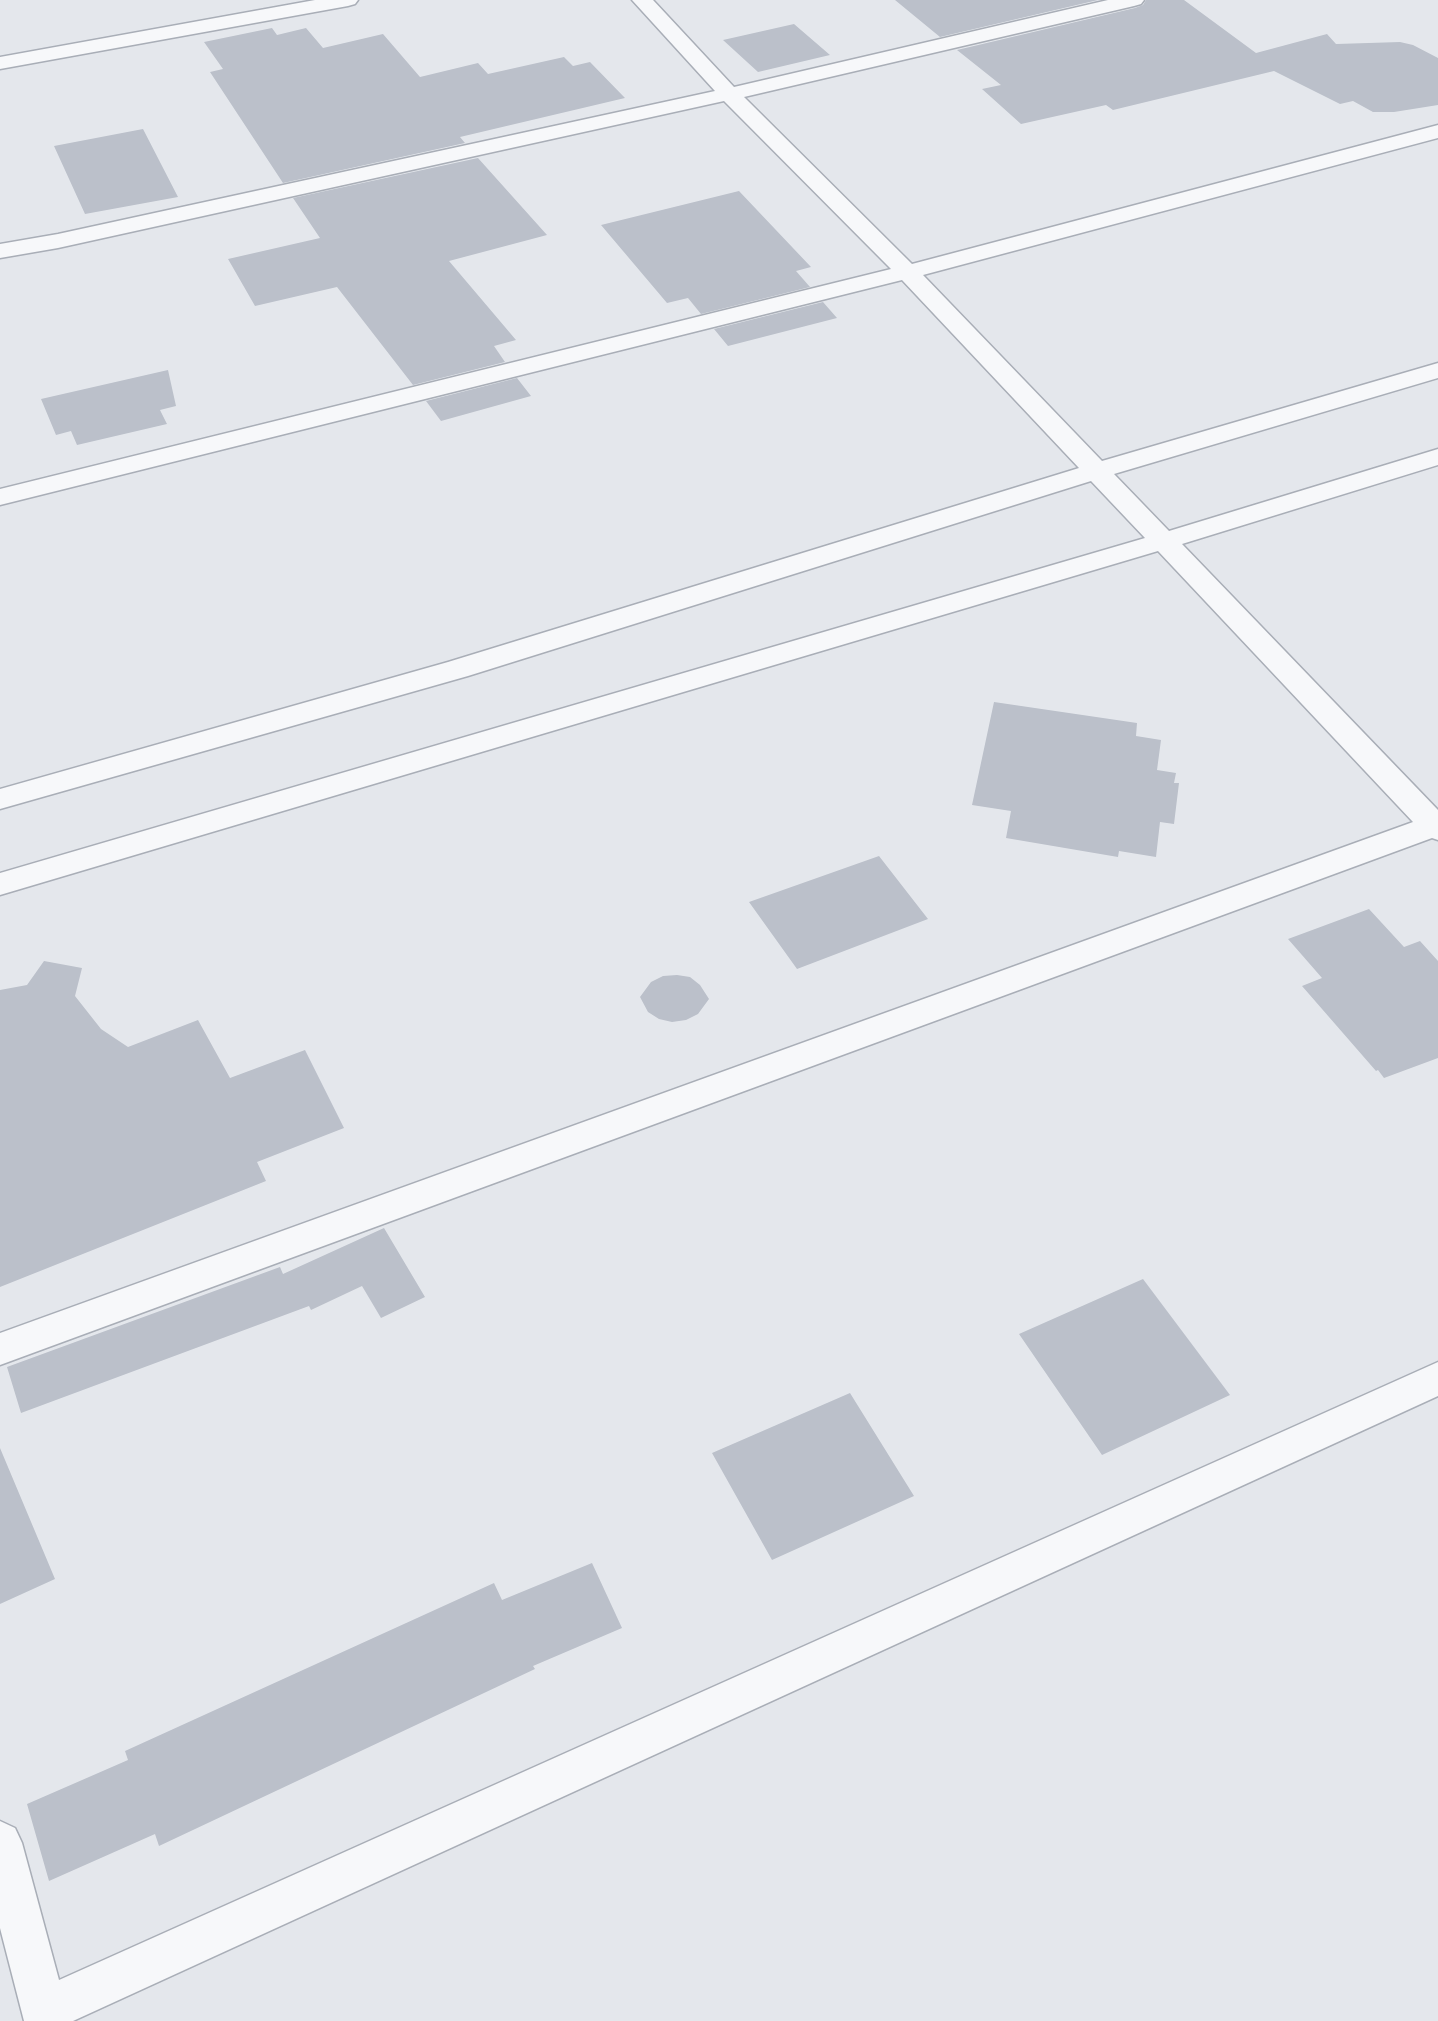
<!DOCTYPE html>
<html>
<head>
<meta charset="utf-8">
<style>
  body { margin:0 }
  canvas { display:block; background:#e4e7ec }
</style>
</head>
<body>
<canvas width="1438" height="2021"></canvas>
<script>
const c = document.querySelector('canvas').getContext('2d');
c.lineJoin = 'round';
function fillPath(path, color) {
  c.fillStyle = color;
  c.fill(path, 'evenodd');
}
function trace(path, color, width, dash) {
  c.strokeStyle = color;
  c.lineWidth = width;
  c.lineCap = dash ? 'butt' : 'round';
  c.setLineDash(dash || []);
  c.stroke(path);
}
fillPath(new Path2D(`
  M 895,0 L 1098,0 L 940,37 Z
  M 1146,0 L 1184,0 L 1256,53 L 1327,34 L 1336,44 L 1400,42 L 1413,45 L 1438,58 L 1438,105 L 1394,112 L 1373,112 L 1353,101 L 1340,104 L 1274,71 L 1113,110 L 1106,105 L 1021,124 L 982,89 L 1001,85 L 957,50 L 1135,8 L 1143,5 Z
  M 794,24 L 830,55 L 758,72 L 723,40 Z
  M 272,28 L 277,35 L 306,28 L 323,48 L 383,34 L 420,77 L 478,63 L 488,74 L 564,57 L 573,66 L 590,62 L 625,98 L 460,137 L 465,143 L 283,183 L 210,72 L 223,69 L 204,42 Z
  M 143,129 L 178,197 L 85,214 L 54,146 Z
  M 478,158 L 547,235 L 449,261 L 516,340 L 494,346 L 505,362 L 413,385 L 337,287 L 255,306 L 228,259 L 320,238 L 293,198 Z
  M 739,191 L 811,267 L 796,271 L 810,287 L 701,314 L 688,298 L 667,303 L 601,225 Z
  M 823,302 L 837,318 L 728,346 L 714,329 Z
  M 168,370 L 176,406 L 160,410 L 167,424 L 77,445 L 71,431 L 56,435 L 41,399 Z
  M 517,378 L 531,396 L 441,421 L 426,401 Z
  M 994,702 L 1137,723 L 1136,736 L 1161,740 L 1157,770 L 1176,773 L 1174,783 L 1179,783 L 1174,824 L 1160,822 L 1156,857 L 1119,851 L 1118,857 L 1006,838 L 1011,811 L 972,805 Z
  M 879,856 L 928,919 L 797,969 L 749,902 Z
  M 1369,909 L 1404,947 L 1420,941 L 1438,961 L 1438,1058 L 1384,1078 L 1378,1070 L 1376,1071 L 1302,986 L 1322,978 L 1288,939 Z
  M 44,961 L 82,968 L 75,996 L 101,1029 L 128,1047 L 198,1020 L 230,1078 L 305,1050 L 344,1128 L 257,1162 L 266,1181 L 0,1287 L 0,990 L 27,985 Z
  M 677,975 L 690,977 L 700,985 L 709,999 L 698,1014 L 686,1020 L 672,1022 L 659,1019 L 648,1012 L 640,997 L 651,982 L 663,976 Z
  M 384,1228 L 425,1297 L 381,1318 L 362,1286 L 311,1310 L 309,1306 L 21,1413 L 7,1367 L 280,1267 L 283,1274 Z
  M 1143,1279 L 1230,1395 L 1102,1455 L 1019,1334 Z
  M 850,1393 L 914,1496 L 772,1560 L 712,1453 Z
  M 0,1448 L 55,1579 L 0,1604 Z
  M 592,1563 L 622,1628 L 533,1666 L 535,1669 L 159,1846 L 155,1834 L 49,1881 L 27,1804 L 128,1760 L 125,1751 L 494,1583 L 502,1600 Z`), '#bbc0ca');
const minor = new Path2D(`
  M 315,0 L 358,0 L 355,4 L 348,6 L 0,69 L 0,57 Z
  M 632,0 L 653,0 L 734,87 L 1108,0 L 1144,0 L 1141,4 L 1134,6 L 744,97 L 912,264 L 1438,125 L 1438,138 L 923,275 L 1102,461 L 1438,363 L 1438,378 L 1114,474 L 1169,531 L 1438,449 L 1438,465 L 1182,544 L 1438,810 L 1438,840 L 1432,838 L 0,1365 L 0,1333 L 1413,822 L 1158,551 L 0,895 L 0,873 L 1145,538 L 1091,481 L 468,676 L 0,809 L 0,789 L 448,662 L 1079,468 L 902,280 L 0,505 L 0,489 L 891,269 L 724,101 L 58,248 L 0,258 L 0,244 L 58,234 L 715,91 Z
  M 1438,1362 L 1438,1396 L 73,2021 L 24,2021 L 0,1928 L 0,1821 L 15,1828 L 22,1843 L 59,1980 Z`);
trace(minor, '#a9aeb7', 3);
fillPath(minor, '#f7f8fa');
</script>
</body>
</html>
